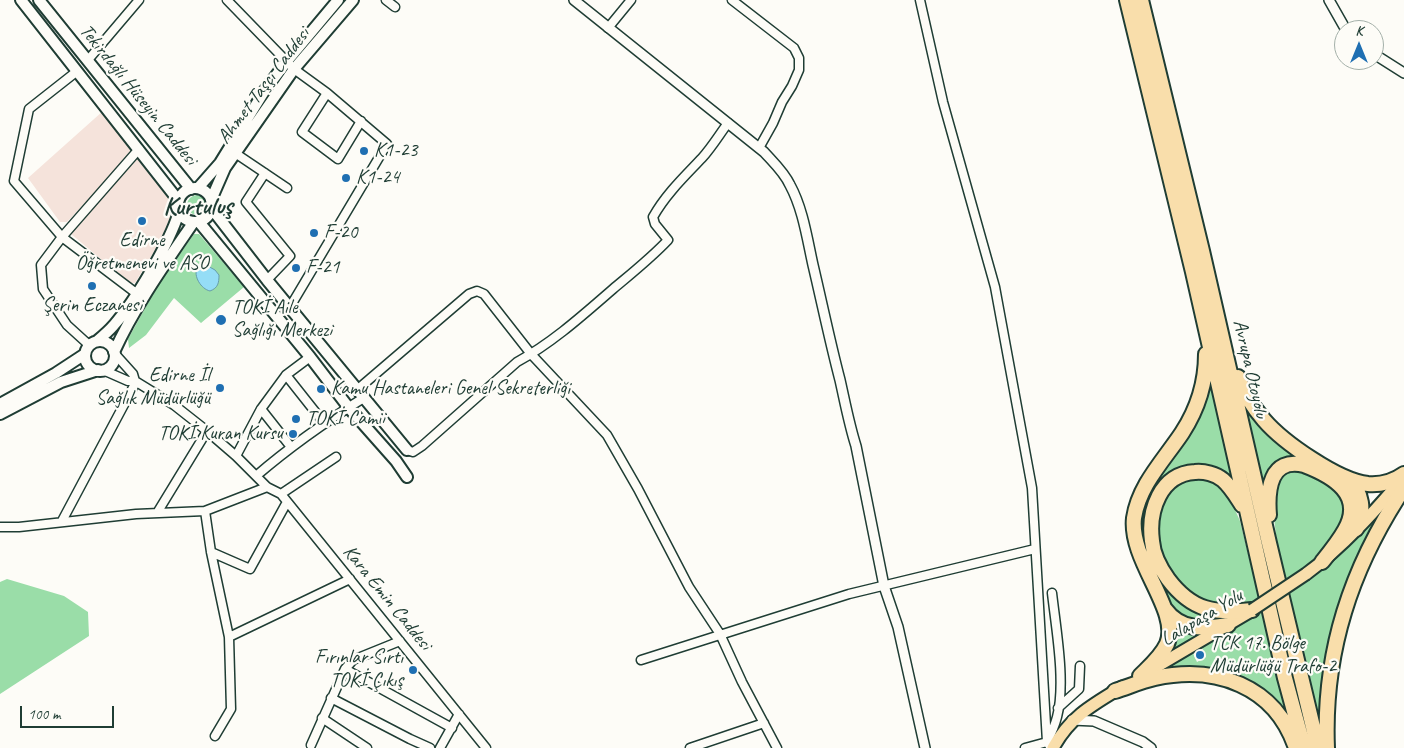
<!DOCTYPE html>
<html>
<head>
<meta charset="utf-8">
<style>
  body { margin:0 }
  #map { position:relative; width:1404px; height:748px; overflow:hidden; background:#fdfcf7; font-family:Caveat,sans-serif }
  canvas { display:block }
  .north { position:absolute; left:1334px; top:20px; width:50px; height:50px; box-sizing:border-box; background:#fdfcf7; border:1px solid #a4b0a9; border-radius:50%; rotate:0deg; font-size:14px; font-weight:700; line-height:20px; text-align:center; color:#1f3d34 }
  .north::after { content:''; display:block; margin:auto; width:18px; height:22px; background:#1f6fb2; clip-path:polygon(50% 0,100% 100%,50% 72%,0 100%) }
  .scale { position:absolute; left:20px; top:706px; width:94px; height:22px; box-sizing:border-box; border:2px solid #1f3d34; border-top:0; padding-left:6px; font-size:15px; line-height:18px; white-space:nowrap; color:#1f3d34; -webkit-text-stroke:4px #fdfcf7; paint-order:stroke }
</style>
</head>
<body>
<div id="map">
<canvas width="1404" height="748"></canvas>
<div class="north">K</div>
<div class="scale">100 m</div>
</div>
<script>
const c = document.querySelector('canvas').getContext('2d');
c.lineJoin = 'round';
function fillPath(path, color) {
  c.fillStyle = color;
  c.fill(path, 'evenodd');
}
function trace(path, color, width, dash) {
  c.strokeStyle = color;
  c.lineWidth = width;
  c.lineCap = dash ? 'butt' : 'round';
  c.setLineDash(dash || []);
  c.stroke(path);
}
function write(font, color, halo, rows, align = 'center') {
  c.font = font + ' Caveat,sans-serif';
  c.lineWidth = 4.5;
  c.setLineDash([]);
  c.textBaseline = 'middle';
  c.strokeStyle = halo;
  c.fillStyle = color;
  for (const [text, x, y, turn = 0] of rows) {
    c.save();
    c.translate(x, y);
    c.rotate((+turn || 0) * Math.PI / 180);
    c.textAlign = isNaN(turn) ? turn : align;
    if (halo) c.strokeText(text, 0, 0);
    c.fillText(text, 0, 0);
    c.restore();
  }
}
fillPath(new Path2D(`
  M 103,111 L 135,150 L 67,222 L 60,222 L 28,178 Z
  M 139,157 L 144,157 L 170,198 L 171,214 L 160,242 L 138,278 L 135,283 L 129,283 L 70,233 L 70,229 Z`), '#f5e3db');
fillPath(new Path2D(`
  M187 205a10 10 0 1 1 20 0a10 10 0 1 1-20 0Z
  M 194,234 L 199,234 L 244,287 L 201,323 L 174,298 L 146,335 L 129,348 L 128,339 L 159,283 Z
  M 1207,387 L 1212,388 L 1235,487 L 1206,467 L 1152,501 L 1162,578 L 1223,616 L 1224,620 L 1194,624 L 1171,610 L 1142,553 L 1138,511 Z
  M 1241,398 L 1306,459 L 1294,460 L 1265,497 Z
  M 1302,468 L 1343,493 L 1347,517 L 1320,556 L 1309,566 L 1284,581 C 1277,552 1275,523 1271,494 L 1272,487 L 1288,469 Z
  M 1186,478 L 1212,478 L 1229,496 L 1240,521 L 1259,598 L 1249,603 L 1249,605 C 1240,605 1222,609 1215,607 C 1198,602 1179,587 1170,572 C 1159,555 1153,516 1163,498 C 1168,490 1178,481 1186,478 Z
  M 1385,506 L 1359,561 L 1320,732 L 1288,595 L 1347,546 Z
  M 7,579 L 64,596 L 88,612 L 89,636 L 0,694 L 0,582 Z
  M 1262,611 L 1285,710 C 1246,668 1209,661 1154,674 L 1193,653 L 1197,662 L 1206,657 L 1202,648 Z
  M 1171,620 L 1205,631 L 1165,655 Z`), '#9adda8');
const water = new Path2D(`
  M 206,265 L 215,270 L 219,275 C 219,283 218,288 210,291 C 201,289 193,276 197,268 Z`);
fillPath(water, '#95ddf6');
trace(water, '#669da8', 1);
const minor = new Path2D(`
  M 227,0 L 294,69 L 327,93 L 387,144 L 290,307
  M 386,0 L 395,7
  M 732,0 L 794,48 L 799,58 L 799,70 L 792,86 L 782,102 L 773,123 L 759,148
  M 920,0 L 943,102 L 995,287 L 1032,488 L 1047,742 L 1051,748
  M 608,28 L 631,0
  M 88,60 L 139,0
  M 76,72 L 29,109 L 14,181 L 62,237 L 139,149
  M 327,93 L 302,132 L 338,159 L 361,121
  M 235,153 L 287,188
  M 265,173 L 246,202 L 290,256 L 267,280
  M 89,345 L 67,325 L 43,289 L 41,265 L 62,237 L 136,293
  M 115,354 L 133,374 L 135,381
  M 103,370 L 128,381 L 135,381 L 174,405 L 207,431 L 236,456 L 267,487 L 281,494 L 486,748
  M 286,375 L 324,423
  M 358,389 L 469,294 L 477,291 L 484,294 L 531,354 L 607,435 L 638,489 L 689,587 L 720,634 L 742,682 L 777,748
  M 261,409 L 291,447
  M 407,450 L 413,452 L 422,446 L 517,362 C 552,343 583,315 613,289 C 632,273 651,258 668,240 L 655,224 L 653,217 C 666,194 684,177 702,158 C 712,147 719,135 728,123
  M 236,456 L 261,409 L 286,375 L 310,357
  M 256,476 C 292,445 325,422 365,397
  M 281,494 L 336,457
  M 205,511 L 211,552 L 229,637 L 231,709 L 215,736
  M 157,513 L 207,431
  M 62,521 L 136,382
  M 0,527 L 19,527 L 136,514 L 205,511 L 267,487
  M 211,552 L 250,569 L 287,502
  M 229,637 L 350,579
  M 641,660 L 849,594 L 1035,549
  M 345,669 L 452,728
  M 331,698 L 410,739 L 430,748
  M 1058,708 L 1079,689 L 1080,666
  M 322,718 L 367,748
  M 311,745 L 345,669 L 353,660 L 400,641
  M 440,748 L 459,714
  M 690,748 L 764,723
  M 1025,748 L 1047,742 C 1051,734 1055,725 1057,717 C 1066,683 1056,629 1052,593`);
const tertiary = new Path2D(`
  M 574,0 L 764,152 C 774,163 784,172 790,185 C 803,209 807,238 813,265 C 822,303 830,342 840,380 C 845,402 849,424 856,446 L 884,586 L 898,627 L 925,748
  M 1329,0 L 1346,30
  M 1374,54 L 1404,73
  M 1072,720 L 1094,721 L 1143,742 L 1151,748`);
const secondary = new Path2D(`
  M 21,0 L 178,200
  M 39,0 L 191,189
  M178 205a17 17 0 1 1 34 0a17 17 0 1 1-34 0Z
  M 198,188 L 220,163 L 265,90 L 287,61 L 338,0
  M 211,200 L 225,168 L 294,69 L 353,0
  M 212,209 L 267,280 L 407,450
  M 199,222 L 310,357 L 349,408 L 396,461 L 407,477
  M 97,341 C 103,336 109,331 114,325 C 136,300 169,244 179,212
  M85 356a15 15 0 1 1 30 0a15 15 0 1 1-30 0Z
  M 114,352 C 135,306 165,264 193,223
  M 0,404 L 56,373 L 85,354
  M 0,414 L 61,382 L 98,370`);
const primary = new Path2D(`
  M 1306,574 C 1343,547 1374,512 1404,477
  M 1151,670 L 1251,611
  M 1053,748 C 1070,717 1092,705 1122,687`);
const motorway = new Path2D(`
  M 1127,0 L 1193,272 L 1285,678 L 1304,748
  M 1141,0 L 1202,251 L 1269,543 L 1318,748
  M 1238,377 C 1244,393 1252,406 1264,420 C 1283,442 1338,481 1368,484 C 1382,485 1393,482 1404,474
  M 1347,479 C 1363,492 1365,511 1356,529
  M 1242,505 C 1236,496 1231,487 1223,480 C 1216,474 1204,471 1195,472 C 1160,474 1148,511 1152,541 C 1153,555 1160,568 1168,579 C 1192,611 1215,614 1252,610
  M 1269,515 C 1267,490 1270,457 1304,465 C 1333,476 1365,495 1345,530 C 1339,541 1330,552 1322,562
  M 1165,609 C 1181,631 1204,629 1228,625
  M 1140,676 C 1149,667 1161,657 1167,644 C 1181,611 1129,561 1134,518 C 1139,485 1164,460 1182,433 C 1197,410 1206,383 1206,354
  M 1115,691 C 1128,687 1141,681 1155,678 C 1215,665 1275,685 1296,748
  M 1327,748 C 1323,652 1351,568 1404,488`);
trace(minor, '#1f3d34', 11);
trace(tertiary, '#1f3d34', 12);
trace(secondary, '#1f3d34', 14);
trace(primary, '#1f3d34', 15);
trace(motorway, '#1f3d34', 18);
trace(minor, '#fdfcf7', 8);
trace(tertiary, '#fdfcf7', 9);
trace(secondary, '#fdfcf7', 10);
trace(primary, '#f9deab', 11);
trace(motorway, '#f9deab', 14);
const primaryBridge = new Path2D(`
  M 1252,610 L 1306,574`);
trace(primaryBridge, '#1f3d34', 15, []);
trace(primaryBridge, '#f9deab', 11);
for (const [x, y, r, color] of [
  [364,151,5,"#1f6fb2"],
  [346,178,5,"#1f6fb2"],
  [142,221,5,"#1f6fb2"],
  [314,233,5,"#1f6fb2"],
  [296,268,5,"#1f6fb2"],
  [92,286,5,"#1f6fb2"],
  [221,320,6,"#1f6fb2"],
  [220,388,5,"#1f6fb2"],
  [321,389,5,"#1f6fb2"],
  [296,419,5,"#1f6fb2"],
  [293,434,5,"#1f6fb2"],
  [1200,655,5,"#1f6fb2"],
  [413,670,5,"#1f6fb2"]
]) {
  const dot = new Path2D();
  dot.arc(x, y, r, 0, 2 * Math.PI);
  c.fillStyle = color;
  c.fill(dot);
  trace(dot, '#fdfcf7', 2);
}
write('20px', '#1f3d34', '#fdfcf7', [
  ["Ahmet Taşçı Caddesi",264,86,-53],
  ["Tekirdağlı Hüseyin Caddesi",138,95,51],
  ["Avrupa Otoyolu",1250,369,77],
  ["Kara Emin Caddesi",387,598,51],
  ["Lalapaşa Yolu",1202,618,-31]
]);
write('20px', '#1f3d34', '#fdfcf7', [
  ["K1-23",374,151],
  ["K1-24",356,178],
  ["F-20",324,233],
  ["Edirne",142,241,"center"],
  ["Öğretmenevi ve ASO",142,264,"center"],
  ["F-21",306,268],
  ["Şerin Eczanesi",92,306,"center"],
  ["TOKİ Aile",232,308],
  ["Sağlığı Merkezi",232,331],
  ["Edirne İl",210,376,"right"],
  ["Sağlık Müdürlüğü",210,399,"right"],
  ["Kamu Hastaneleri Genel Sekreterliği",331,389],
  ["TOKİ Camii",306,419],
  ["TOKİ Kuran Kursu",283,434,"right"],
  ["TCK 17. Bölge",1210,644],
  ["Müdürlüğü Trafo-2",1210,667],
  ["Fırınlar Sırtı",403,658,"right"],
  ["TOKİ Çıkış",403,681,"right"]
], 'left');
write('bold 25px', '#1f3d34', '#fdfcf7', [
  ["Kurtuluş",198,207]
]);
</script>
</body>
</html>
